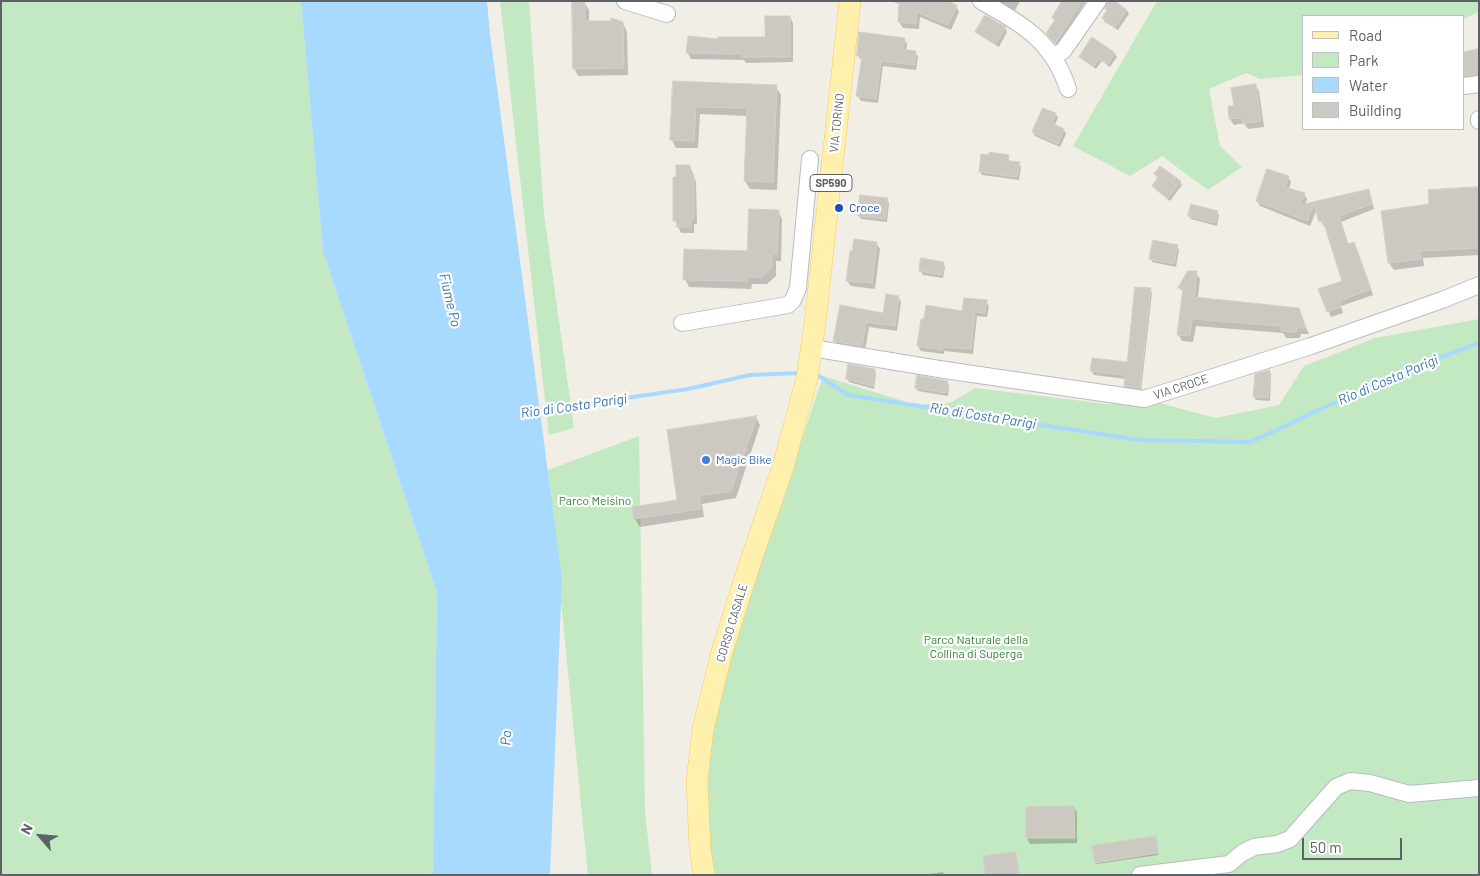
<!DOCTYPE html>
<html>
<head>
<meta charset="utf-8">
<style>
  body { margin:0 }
  #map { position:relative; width:1480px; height:876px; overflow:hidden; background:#f1eee6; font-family:Barlow,sans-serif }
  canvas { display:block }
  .frame { position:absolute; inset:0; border:2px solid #5d6267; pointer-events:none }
  .legend { position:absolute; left:1302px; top:15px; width:162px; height:115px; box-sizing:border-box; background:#fff; border:1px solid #bec0c2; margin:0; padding:6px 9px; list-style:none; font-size:15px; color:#5d6267 }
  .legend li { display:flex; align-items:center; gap:10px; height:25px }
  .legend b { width:25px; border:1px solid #bec0c2 }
  .north { position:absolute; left:15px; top:811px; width:50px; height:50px; -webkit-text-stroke:4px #fff; paint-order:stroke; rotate:297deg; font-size:14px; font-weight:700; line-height:20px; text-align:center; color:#5d6267 }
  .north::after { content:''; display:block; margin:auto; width:18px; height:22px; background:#5d6267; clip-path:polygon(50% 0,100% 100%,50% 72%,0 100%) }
  .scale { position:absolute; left:1302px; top:838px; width:100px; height:22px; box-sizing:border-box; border:2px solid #5d6267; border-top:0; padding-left:6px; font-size:15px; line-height:18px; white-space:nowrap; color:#5d6267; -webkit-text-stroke:4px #fff; paint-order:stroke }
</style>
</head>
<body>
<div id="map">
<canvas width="1480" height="876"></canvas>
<div class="frame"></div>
<ul class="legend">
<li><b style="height:6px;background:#fff0ad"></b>Road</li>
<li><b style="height:14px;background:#c2e9c1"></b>Park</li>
<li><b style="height:14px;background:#a8daff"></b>Water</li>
<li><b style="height:14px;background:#ccc9c3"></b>Building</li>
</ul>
<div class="north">N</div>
<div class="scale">50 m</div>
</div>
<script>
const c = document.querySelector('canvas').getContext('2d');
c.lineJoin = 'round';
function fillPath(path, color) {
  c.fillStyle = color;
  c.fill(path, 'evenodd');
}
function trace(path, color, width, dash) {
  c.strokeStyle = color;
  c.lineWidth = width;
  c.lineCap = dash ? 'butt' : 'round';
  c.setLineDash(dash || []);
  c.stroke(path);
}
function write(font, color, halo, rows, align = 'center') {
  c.font = font + ' Barlow,sans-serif';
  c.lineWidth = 4.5;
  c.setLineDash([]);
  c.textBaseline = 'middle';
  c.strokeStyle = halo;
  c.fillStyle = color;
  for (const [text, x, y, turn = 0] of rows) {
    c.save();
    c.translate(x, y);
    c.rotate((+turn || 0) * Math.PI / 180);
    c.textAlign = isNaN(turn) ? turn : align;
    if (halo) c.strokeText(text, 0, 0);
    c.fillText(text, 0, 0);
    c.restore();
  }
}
fillPath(new Path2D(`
  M 1,1 L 301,1 L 323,252 L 437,593 L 433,867 L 430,875 L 1,875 Z
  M 500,1 L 529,1 L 544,214 L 574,428 L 549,435 Z
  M 1157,1 L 1479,1 L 1479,12 L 1464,19 L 1464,16 L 1304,16 L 1304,75 L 1260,79 L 1246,73 L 1209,89 L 1220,146 L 1242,167 L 1208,190 L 1162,156 L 1130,176 L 1073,146 Z
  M 1479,319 L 1479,875 L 711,875 L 703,781 L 711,725 L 728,659 L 823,376 L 916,405 L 950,403 L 975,388 L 1107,404 L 1159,403 L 1216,418 L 1279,405 L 1304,366 L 1375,338 Z
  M 639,436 L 645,812 L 652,875 L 588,875 L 548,470 Z`), '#c2e9c1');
fillPath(new Path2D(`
  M 301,1 L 487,1 L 490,34 L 562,578 L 550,875 L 431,875 L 433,869 L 437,593 L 323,252 Z`), '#a8daff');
fillPath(new Path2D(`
  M 900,1 L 956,6 L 959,12 L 951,30 L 920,17 L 919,29 L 903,28 L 899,22 Z
  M 995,1 L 1020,1 L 1014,12 Z
  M 1064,1 L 1086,1 L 1058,46 L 1050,37 L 1055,21 L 1053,18 Z
  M 1113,1 L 1127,11 L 1129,14 L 1118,30 L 1105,22 L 1103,18 Z
  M 584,2 L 589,10 L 589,22 L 623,23 L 627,32 L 628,75 L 578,76 L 574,68 Z
  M 790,17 L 793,23 L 793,62 L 746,63 L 744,60 L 691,59 L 688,53 L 689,37 L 719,40 L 766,38 Z
  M 1005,28 L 1007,32 L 999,47 L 979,35 L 977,32 Z
  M 904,39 L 907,44 L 906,51 L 915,52 L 918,57 L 916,70 L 883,66 L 878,103 L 861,101 L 858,96 L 862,61 L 858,55 Z
  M 1479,50 L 1479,81 L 1464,78 L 1464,54 Z
  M 1114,53 L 1117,57 L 1110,67 L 1102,61 L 1096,69 L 1083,60 L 1081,57 Z
  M 674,83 L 776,87 L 781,95 L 777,190 L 750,189 L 745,181 L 748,116 L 700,114 L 698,148 L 676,148 L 672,140 Z
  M 1256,86 L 1259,91 L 1264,127 L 1248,129 L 1244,123 L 1234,125 L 1230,119 L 1229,108 L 1235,107 Z
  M 1044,109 L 1056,114 L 1058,118 L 1054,126 L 1064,130 L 1066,134 L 1060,147 L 1035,136 L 1033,132 Z
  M 1008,156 L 1010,162 L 1019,164 L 1021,167 L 1019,180 L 982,175 L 980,172 Z
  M 690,166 L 696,182 L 697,224 L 694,224 L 694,233 L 681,233 L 675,220 L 677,178 Z
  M 1156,174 L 1180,182 L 1182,185 L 1170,201 L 1155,189 L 1153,186 L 1158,178 Z
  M 1288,177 L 1291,182 L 1289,189 L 1304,194 L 1307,199 L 1305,206 L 1368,191 L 1371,196 L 1374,209 L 1341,222 L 1349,245 L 1354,244 L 1357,249 L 1373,295 L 1341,306 L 1343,313 L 1331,317 L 1320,290 L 1344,281 L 1326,226 L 1324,227 L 1321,221 L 1317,209 L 1310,226 L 1260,206 L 1257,201 Z
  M 1479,189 L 1479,255 L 1423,258 L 1424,266 L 1394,270 L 1389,263 Z
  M 887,199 L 889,203 L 887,222 L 861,219 L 859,216 Z
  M 778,211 L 782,219 L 781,261 L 776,261 L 776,276 L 767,284 L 752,284 L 751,289 L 689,287 L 685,279 L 748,252 Z
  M 1217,212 L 1219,215 L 1217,226 L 1191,219 L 1189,216 Z
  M 876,243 L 880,249 L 875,289 L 851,286 L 847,281 Z
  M 1177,246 L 1179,250 L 1176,267 L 1152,262 L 1150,258 Z
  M 943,263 L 945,267 L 943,278 L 923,275 L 921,271 Z
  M 1196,273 L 1200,279 L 1198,298 L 1298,309 L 1309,334 L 1301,334 L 1300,338 L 1286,338 L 1283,333 L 1196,326 L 1193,342 L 1182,341 L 1178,334 L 1184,294 L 1180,288 Z
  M 1150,290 L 1152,293 L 1141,391 L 1127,389 L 1125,386 L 1126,379 L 1094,375 L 1092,371 L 1128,364 Z
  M 898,297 L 901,302 L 897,331 L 869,327 L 865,351 L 838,346 L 835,341 L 841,306 L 884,315 Z
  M 986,301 L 989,306 L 987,317 L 977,316 L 973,354 L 944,351 L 944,354 L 921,351 L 918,346 L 964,312 Z
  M 874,370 L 876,373 L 874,389 L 849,382 L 847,378 Z
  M 1269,371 L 1271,374 L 1270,401 L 1256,400 L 1254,396 Z
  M 947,382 L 949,385 L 948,396 L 918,391 L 916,388 Z
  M 756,417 L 760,425 L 736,498 L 702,504 L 704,517 L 640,527 L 635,519 L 633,508 L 679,501 Z
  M 1074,807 L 1077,813 L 1077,843 L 1030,844 L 1027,838 Z
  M 1156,839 L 1158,855 L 1097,864 L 1096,863 L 1094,847 Z
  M 943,872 L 944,875 L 923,875 Z`), '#0003');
trace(new Path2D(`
  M 813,375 L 819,376 L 848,395 L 1015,421 L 1140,440 L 1251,442 L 1395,374 L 1479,343
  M 537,411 L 688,389 L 750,375 L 802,373`), '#a8daff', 4);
const building = new Path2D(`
  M 572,1 L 585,1 L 585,21 L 611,21 L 611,18 L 623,22 L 624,68 L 573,69 Z
  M 892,1 L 948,1 L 957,5 L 948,25 L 917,12 L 916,24 L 898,22 L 899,4 Z
  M 1062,1 L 1082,1 L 1055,44 L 1046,33 L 1055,20 L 1052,18 Z
  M 1108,1 L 1115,1 L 1127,10 L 1115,27 L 1102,18 L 1107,10 L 1105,9 Z
  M 985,15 L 1006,27 L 996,44 L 975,32 Z
  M 765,16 L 790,16 L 790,57 L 742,57 L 742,54 L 686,53 L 688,36 L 718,39 L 718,37 L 765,37 Z
  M 859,32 L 905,38 L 903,49 L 916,51 L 914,65 L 881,61 L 876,99 L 856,96 L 862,56 L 857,56 Z
  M 1092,37 L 1115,53 L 1108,64 L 1099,59 L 1094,66 L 1079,57 Z
  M 1479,49 L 1479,74 L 1464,76 L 1464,52 Z
  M 673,81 L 777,85 L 773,182 L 744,181 L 747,108 L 696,107 L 694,141 L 670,140 Z
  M 1256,84 L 1261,121 L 1243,124 L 1242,118 L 1229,119 L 1228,106 L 1234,106 L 1231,88 Z
  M 1043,108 L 1056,113 L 1052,123 L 1064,129 L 1058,144 L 1032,132 Z
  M 989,152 L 1009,155 L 1008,161 L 1020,162 L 1017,177 L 979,172 L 981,154 L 989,155 Z
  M 676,165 L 690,165 L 690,175 L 694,175 L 694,219 L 691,219 L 691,227 L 676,227 L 677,221 L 673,221 L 673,177 L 676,177 Z
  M 1160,166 L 1181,181 L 1168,198 L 1152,186 L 1158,177 L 1154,174 Z
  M 1267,169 L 1289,176 L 1285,187 L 1305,193 L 1300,205 L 1369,189 L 1372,204 L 1339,216 L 1348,244 L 1354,242 L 1371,289 L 1339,301 L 1341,307 L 1327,312 L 1318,289 L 1342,281 L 1323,221 L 1319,222 L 1314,204 L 1307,221 L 1256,201 Z
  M 1479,187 L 1479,248 L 1419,251 L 1421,259 L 1388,263 L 1381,211 L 1429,204 L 1428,190 Z
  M 860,195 L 888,198 L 885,219 L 858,216 Z
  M 1191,204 L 1218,211 L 1215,223 L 1188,216 Z
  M 749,209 L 779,210 L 777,254 L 772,254 L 772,267 L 762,277 L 748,277 L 747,281 L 683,280 L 684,249 L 747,251 Z
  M 854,239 L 877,242 L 872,283 L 846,281 L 850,251 L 852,251 Z
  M 1153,240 L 1178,245 L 1174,264 L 1149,259 Z
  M 921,258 L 944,262 L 942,275 L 919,271 Z
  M 1188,271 L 1197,271 L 1194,297 L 1299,308 L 1306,328 L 1297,328 L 1296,332 L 1289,332 L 1281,331 L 1282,326 L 1192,319 L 1190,336 L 1177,335 L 1183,288 L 1178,288 Z
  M 1135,287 L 1151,288 L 1140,388 L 1124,386 L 1125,375 L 1090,371 L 1092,358 L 1127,362 Z
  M 886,294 L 899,296 L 895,326 L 866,322 L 862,346 L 833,341 L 840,305 L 883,313 Z
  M 964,298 L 987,300 L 985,313 L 975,312 L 971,349 L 942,347 L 942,350 L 917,346 L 921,319 L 924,319 L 926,305 L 962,311 Z
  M 848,364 L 875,369 L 873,386 L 846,379 Z
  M 1270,370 L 1268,398 L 1253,397 L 1255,374 Z
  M 917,375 L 948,381 L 946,393 L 915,388 Z
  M 757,416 L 731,491 L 699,496 L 701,509 L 634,519 L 632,507 L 677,500 L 667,430 Z
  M 1074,806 L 1075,838 L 1026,838 L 1026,807 Z
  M 1156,836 L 1158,853 L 1095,863 L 1092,846 Z
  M 1016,852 L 1019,875 L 985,875 L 983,856 Z`);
fillPath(building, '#ccc9c3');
trace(building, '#d6d0c4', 1);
const minor = new Path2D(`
  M 625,1 L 667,14
  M 981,1 C 1023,24 1053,42 1068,89
  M 1053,56 L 1063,51 L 1098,1
  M 1464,86 L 1479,84
  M 1479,119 L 1479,121
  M 682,323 L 788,305 L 793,300 L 798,288 L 810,159
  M 812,348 L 945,370 L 1144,399 L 1311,346 L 1442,300 L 1479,285
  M 1140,875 L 1229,864 L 1242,853 L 1254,847 L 1277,844 L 1290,839 L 1336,787 L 1350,781 L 1370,783 L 1409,794 L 1479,788`);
const major = new Path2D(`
  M 704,875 L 700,849 L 697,781 L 703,729 L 721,655 L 749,566 L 783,467 L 807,378 L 815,323 L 850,1`);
trace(minor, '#b8bcc0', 18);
trace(major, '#fac956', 22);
trace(minor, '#fff', 16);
trace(major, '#fff0ad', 21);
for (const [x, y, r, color] of [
  [839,208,5,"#1a4fb4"],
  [706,460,5,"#3f7fe0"]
]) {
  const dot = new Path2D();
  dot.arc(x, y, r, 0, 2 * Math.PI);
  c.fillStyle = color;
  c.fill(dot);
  trace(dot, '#fff', 2);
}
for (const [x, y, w] of [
  [831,183,42]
]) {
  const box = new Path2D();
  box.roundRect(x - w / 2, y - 8.5, w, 17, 4);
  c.fillStyle = '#fff';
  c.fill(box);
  trace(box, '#5d6267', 1);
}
write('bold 11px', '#5d6267', null, [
  ["SP590",831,183]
]);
write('12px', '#5d6267', '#fff', [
  ["VIA TORINO",837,123,-84],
  ["VIA CROCE",1181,387,-18],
  ["CORSO CASALE",732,623,-73]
]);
write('12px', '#164399', '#fff', [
  ["Croce",849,208]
], 'left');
write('12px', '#366cbe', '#fff', [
  ["Magic Bike",716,460]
], 'left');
write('12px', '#308432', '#fff', [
  ["Parco Meisino",595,501],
  ["Parco Naturale della",976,640],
  ["Collina di Superga",976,654]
]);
write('italic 14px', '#3a75af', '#fff', [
  ["Fiume Po",450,300,77],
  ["Rio di Costa Parigi",1388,380,-23],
  ["Rio di Costa Parigi",574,406,-8],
  ["Rio di Costa Parigi",983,416,9],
  ["Po",506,738,-87]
]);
</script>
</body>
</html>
